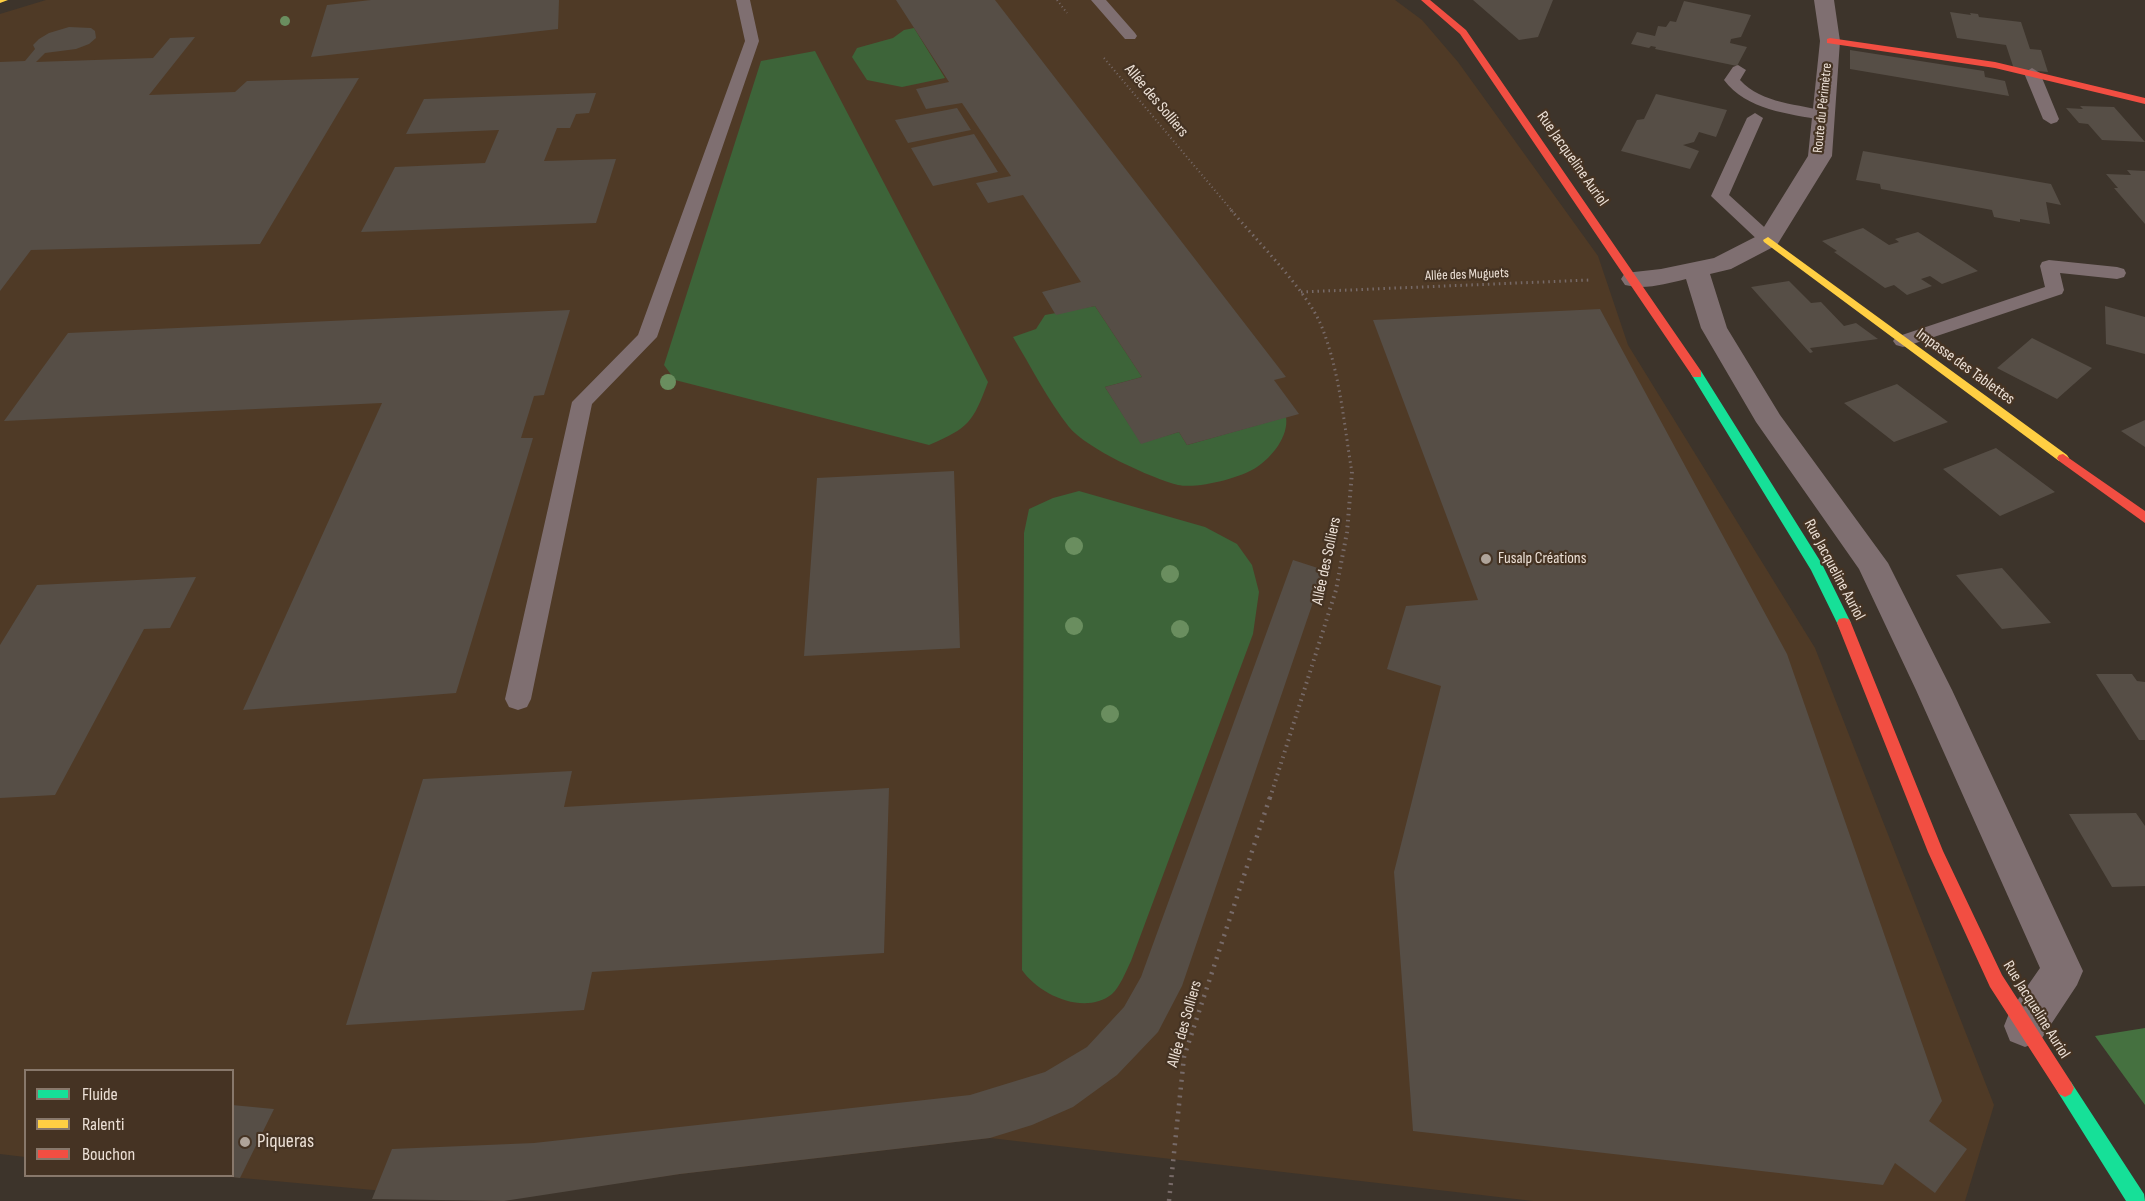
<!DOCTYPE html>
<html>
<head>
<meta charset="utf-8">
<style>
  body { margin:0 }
  #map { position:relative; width:2145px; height:1201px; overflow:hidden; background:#3d342b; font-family:"Sofia Sans Condensed",sans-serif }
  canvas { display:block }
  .legend { position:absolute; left:24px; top:1069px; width:210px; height:108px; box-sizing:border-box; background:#453323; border:2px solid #88786b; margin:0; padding:8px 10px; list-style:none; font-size:18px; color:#ece0d6 }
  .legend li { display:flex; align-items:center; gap:12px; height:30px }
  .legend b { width:30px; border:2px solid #88786b }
</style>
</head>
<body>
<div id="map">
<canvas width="2145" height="1201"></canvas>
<ul class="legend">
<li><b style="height:8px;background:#16e098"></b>Fluide</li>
<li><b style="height:8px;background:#ffcf43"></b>Ralenti</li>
<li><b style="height:8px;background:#f24e42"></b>Bouchon</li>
</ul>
</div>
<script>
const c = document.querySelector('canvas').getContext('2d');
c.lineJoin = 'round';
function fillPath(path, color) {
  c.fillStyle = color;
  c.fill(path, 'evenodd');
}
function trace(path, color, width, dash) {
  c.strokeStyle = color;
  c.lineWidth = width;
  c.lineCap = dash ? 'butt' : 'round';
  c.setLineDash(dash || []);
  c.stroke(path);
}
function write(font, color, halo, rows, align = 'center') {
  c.font = font + ' "Sofia Sans Condensed",sans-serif';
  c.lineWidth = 4.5;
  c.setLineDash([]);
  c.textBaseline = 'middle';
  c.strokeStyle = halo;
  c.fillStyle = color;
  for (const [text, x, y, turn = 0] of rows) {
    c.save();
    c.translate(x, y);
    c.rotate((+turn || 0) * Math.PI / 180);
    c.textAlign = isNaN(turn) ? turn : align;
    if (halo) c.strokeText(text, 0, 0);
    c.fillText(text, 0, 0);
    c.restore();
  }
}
fillPath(new Path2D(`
  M 46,0 L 1395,0 L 1422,20 L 1458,62 L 1598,256 L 1628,345 L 1815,648 L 1994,1105 L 1965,1201 L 1533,1201 L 990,1138 L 680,1174 L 494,1201 L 220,1176 L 232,1176 L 232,1070 L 26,1070 L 25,1157 L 0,1154 L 0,14 Z`), '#4f3a26');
fillPath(new Path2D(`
  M 914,28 L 945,78 L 902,87 L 867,80 L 852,57 L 857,48 L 893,38 L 904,30 Z
  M 815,51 L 988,382 C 973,422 969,428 929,445 L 675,380 L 664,365 L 761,61 Z
  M 1095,306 L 1142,377 L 1105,387 L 1141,443 L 1179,432 L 1187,445 L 1286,417 C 1289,436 1272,457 1257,467 C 1241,478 1198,489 1178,485 C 1151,478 1087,449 1069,427 C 1049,402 1030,365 1013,337 L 1036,329 L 1045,315 Z
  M 1079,491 L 1205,527 L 1237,544 L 1252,565 L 1259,592 L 1253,634 L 1131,961 C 1126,971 1120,987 1112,994 C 1085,1016 1039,995 1022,970 L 1024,533 L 1029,509 L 1053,498 Z`), '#3d6439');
fillPath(new Path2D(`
  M 2145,1028 L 2145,1105 L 2095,1036 Z`), '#457140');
fillPath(new Path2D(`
  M 371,0 L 559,0 L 558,29 L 311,57 L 327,5 Z
  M 896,0 L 995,0 L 1286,377 L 1274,380 L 1299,414 L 1187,445 L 1179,432 L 1141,444 L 1105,387 L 1142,377 L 1095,306 L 1056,315 L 1054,312 L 1042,292 L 1081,282 L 1023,195 L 988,203 L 976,183 L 1011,176 L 962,103 L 926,109 L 916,89 L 949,82 Z
  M 1473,0 L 1553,0 L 1538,37 L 1519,40 Z
  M 1684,1 L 1751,15 L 1741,37 L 1731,39 L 1730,43 L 1747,47 L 1737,66 L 1655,49 L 1656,47 L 1651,46 L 1649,48 L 1631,44 L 1637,32 L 1655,36 L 1658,26 L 1666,27 L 1670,21 L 1676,22 Z
  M 1950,12 L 1971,15 L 1970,13 L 1978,14 L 1979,17 L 2021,22 L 2030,49 L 2041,50 L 2048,72 L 2014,69 L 2006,45 L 1957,38 Z
  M 69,27 L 91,28 L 95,31 L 96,38 L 89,44 L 76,49 L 45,53 L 36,62 L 153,58 L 170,38 L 195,37 L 149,95 L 235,92 L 247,81 L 359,78 L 260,244 L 31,250 L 0,291 L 0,62 L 25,61 L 35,49 L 33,45 L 39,39 L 49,33 Z
  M 1850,50 L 1984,71 L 1985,77 L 2005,81 L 2009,96 L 1850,69 Z
  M 596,93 L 589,113 L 576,114 L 570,128 L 557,128 L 544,161 L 616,159 L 596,223 L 361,232 L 395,167 L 485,163 L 499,130 L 406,134 L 424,99 Z
  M 1656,94 L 1727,110 L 1716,137 L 1699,132 L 1694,142 L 1683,145 L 1699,151 L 1690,169 L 1621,151 L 1637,120 L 1644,119 Z
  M 2080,106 L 2114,107 L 2145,142 L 2102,140 L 2088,124 L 2079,123 L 2066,108 L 2083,109 Z
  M 957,108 L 971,130 L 908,143 L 895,120 Z
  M 974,134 L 998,172 L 933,186 L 911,148 Z
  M 1863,151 L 2051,184 L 2061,205 L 2046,202 L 2050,224 L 2020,219 L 2020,222 L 1994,217 L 1992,210 L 1881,189 L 1880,184 L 1856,180 Z
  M 2127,170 L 2145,171 L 2145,224 L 2114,188 L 2118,188 L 2106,174 L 2131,175 Z
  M 1863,228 L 1889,245 L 1899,242 L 1895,239 L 1918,232 L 1978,271 L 1942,284 L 1930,276 L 1921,279 L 1932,286 L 1907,295 L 1894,285 L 1885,288 L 1834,252 L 1837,251 L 1822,241 Z
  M 1789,281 L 1811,303 L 1821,302 L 1844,326 L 1856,323 L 1878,339 L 1810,348 L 1813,352 L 1810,353 L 1751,287 Z
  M 2105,306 L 2145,317 L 2145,354 L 2106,344 Z
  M 1600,309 L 1787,654 L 1942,1101 L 1929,1121 L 1967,1149 L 1935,1193 L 1895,1163 L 1883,1185 L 1413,1131 L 1394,872 L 1441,686 L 1387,669 L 1406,606 L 1478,600 L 1373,320 Z
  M 570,310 L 544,395 L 534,396 L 521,438 L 533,438 L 456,693 L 243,710 L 382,403 L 4,421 L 68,333 Z
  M 2032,338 L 2092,368 L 2057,399 L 1997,368 Z
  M 1897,384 L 1948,422 L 1894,442 L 1844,403 Z
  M 2145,420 L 2145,447 L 2121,431 Z
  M 1996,448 L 2055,492 L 2000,516 L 1943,469 Z
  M 954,471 L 960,648 L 804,656 L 817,478 Z
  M 1293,560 L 1324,570 L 1182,986 L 1158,1032 L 1117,1075 L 1073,1107 L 1032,1125 L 990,1138 L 680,1174 L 504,1201 L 372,1199 L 392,1149 L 534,1143 L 970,1095 L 1045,1072 L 1087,1047 L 1124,1007 L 1141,977 Z
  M 2002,568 L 2051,623 L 2002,629 L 1956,575 Z
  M 196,577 L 170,628 L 144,629 L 55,795 L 0,798 L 0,645 L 37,585 Z
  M 2096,674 L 2132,674 L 2137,681 L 2145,682 L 2145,740 L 2139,740 Z
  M 572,771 L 564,807 L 889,788 L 884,953 L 592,972 L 584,1010 L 346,1025 L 423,779 Z
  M 2136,813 L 2145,826 L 2145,886 L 2112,887 L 2069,814 Z
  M 232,1105 L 274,1109 L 240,1178 L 232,1177 Z`), '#564e46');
trace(new Path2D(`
  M 1057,0 L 1067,13
  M 1104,58 L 1233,212`), '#776a68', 2, [1, 3]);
trace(new Path2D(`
  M 1231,210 C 1256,240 1307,291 1321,325 C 1340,371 1344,425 1352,473
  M 1301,292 L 1590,280`), '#776a68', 3, [1.5, 4]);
trace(new Path2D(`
  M 1270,798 L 1336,590 L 1347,532 L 1352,472`), '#776a68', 4, [1.5, 4.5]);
trace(new Path2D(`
  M 1169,1201 L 1184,1057 L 1270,797`), '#776a68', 4.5, [2, 6]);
fillPath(new Path2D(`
  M 736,0 L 750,0 L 759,41 L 657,337 L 592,404 L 531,699 L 527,707 L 518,710 L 509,707 L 505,699 L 572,402 L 638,335 L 745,41 Z
  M 1091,0 L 1106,0 L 1135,33 L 1137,36 L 1135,39 L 1125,39 Z
  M 1738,65 L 1746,70 L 1740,80 C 1762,104 1799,104 1829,112 L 1831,115 L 1823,120 C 1789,114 1746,110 1724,80 L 1733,67 Z
  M 2032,68 L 2040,73 L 2059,119 L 2057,122 L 2051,124 L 2043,119 L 2024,73 Z
  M 1755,113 L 1763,118 L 1729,195 L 1774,236 L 1777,240 L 1774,244 L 1762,244 L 1711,196 L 1747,118 Z
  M 2049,260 L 2117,267 L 2124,269 L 2126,273 L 2124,277 L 2117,279 L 2060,273 L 2064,290 L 2062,294 L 1910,345 L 1903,347 L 1896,345 L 1893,341 L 1896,337 L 2045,287 L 2040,266 L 2042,262 Z`), '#7f6f71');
fillPath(new Path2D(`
  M 1814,0 L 1834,0 L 1840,41 L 1832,156 L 1777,245 L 1731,269 L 1710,274 L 1727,328 L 1780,415 L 1888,563 L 1952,690 L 2083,971 L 2077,985 L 2040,1041 L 2025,1047 L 2010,1041 L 2004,1026 L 2010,1011 L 2040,968 L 1916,690 L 1859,569 L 1756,422 L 1701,328 L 1686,279 C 1666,284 1645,290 1625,285 L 1621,279 L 1625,273 L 1661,269 L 1714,258 L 1759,235 L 1808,156 L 1820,41 Z`), '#7f6f71');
fillPath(new Path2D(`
  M 1697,370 L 1701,371 L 1822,564 L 1851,623 L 1849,627 L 1839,627 L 1811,570 L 1691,374 Z
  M 2065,1079 L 2071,1082 L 2144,1194 L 2145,1201 L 2126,1201 L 2059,1094 L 2056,1088 L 2059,1082 Z`), '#16e098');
fillPath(new Path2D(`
  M 0,0 L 8,0 L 0,3 Z
  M 1768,237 L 2067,455 L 2069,458 L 2067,461 L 2059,461 L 1764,242 L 1763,240 Z`), '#ffcf43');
fillPath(new Path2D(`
  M 1421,0 L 1430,0 L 1466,30 L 1701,371 L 1701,377 L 1693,377 L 1460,34 Z
  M 1830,38 L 1995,62 L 2145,98 L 2145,104 L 1995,68 L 1827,43 L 1827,39 Z
  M 2063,454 L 2145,511 L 2145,523 L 2059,461 L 2057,458 L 2059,455 Z
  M 1844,618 L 1849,619 L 1851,623 L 1943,851 L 2002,975 L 2071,1082 L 2074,1088 L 2071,1094 L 2065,1097 L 2059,1094 L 1990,987 L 1928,852 L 1837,623 L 1839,619 Z`), '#f24e42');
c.fillStyle = '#6a8e5f';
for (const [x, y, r] of [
  [285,21,5],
  [668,382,8],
  [1074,546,9],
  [1170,574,9],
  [1074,626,9],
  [1180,629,9],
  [1110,714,9]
]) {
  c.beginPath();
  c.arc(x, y, r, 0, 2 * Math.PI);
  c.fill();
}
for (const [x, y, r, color] of [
  [1486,559,6,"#afa49a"],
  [245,1142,6,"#afa49a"]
]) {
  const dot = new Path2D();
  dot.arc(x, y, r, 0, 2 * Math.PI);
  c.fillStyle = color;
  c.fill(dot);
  trace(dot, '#453323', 2);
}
write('14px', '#ece0d6', '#453323', [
  ["Route du Périmètre",1823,108,-84],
  ["Allée des Muguets",1467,275,-2]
]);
write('16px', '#ece0d6', '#453323', [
  ["Allée des Solliers",1156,101,50],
  ["Rue Jacqueline Auriol",1572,159,55],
  ["Impasse des Tablettes",1965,367,36],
  ["Allée des Solliers",1327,561,-78],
  ["Rue Jacqueline Auriol",1834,570,62],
  ["Rue Jacqueline Auriol",2036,1010,58],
  ["Allée des Solliers",1185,1024,-74]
]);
write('16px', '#ece0d6', '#453323', [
  ["Fusalp Créations",1498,559]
], 'left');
write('20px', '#ece0d6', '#453323', [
  ["Piqueras",257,1142]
], 'left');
</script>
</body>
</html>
